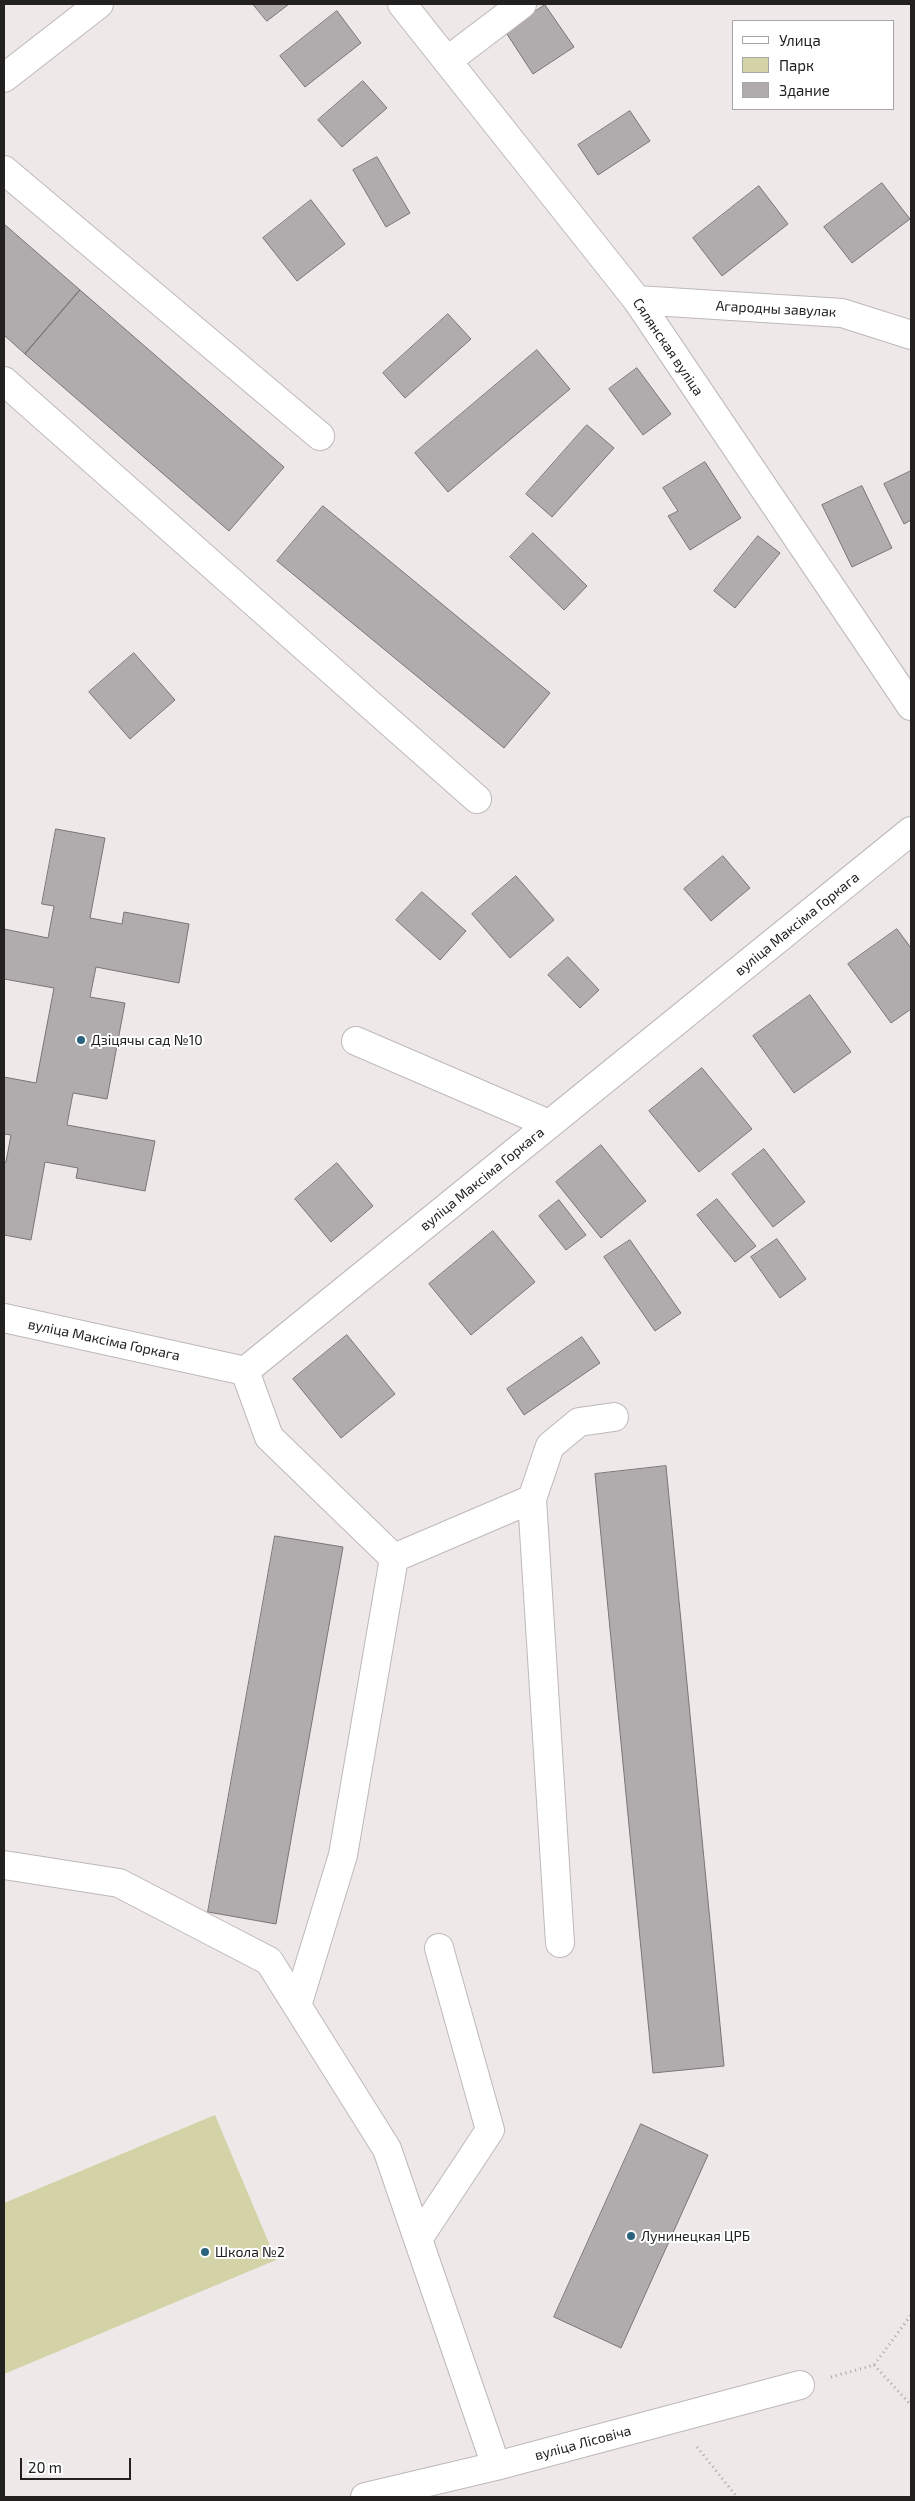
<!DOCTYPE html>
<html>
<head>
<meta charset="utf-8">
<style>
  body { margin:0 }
  #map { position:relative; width:915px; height:2501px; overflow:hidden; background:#eee9e8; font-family:"Exo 2",sans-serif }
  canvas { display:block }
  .frame { position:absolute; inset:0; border:5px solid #222120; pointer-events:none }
  .legend { position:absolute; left:732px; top:20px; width:162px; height:90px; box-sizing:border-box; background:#fff; border:1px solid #a7a6a6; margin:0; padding:6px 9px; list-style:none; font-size:15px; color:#222120 }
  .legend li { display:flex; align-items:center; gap:10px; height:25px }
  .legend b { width:25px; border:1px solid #a7a6a6 }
  .scale { position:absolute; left:20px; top:2458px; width:111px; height:22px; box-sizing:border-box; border:2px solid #222120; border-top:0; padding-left:6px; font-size:15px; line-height:18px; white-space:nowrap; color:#222120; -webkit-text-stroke:4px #fff; paint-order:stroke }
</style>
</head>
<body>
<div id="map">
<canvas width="915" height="2501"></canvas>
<div class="frame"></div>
<ul class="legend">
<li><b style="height:6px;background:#fff"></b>Улица</li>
<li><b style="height:14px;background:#d3d3a7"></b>Парк</li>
<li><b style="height:14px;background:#b0acad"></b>Здание</li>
</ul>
<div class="scale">20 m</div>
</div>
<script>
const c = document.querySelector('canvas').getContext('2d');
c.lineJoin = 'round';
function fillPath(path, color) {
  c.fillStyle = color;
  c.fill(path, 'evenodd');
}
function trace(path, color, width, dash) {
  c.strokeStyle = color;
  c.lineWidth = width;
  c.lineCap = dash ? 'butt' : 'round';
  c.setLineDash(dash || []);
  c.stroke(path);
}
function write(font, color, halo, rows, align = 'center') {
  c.font = font + ' "Exo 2",sans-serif';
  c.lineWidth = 4;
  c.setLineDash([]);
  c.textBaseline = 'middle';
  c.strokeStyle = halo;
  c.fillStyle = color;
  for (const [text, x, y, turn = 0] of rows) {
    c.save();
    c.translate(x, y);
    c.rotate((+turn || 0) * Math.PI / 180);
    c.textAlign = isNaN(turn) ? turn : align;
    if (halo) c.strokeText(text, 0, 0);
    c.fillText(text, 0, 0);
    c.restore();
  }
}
fillPath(new Path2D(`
  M 215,2115 L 276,2260 L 4,2374 L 4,2203 Z`), '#d3d3a7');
const building = new Path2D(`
  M 253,4 L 289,4 L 267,21 Z
  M 545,5 L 574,47 L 533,74 L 505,31 Z
  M 337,11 L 361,43 L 305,87 L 280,56 Z
  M 363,81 L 387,108 L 342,147 L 318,120 Z
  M 630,111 L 650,141 L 598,175 L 578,145 Z
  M 377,157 L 410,213 L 386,227 L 353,170 Z
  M 882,183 L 910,219 L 852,263 L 824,227 Z
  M 759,186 L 788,224 L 722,276 L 693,238 Z
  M 311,200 L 345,244 L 297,281 L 263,238 Z
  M 4,224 L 80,290 L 25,354 L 4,335 Z
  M 80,290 L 284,467 L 229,531 L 25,354 Z
  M 448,314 L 471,339 L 405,398 L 383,373 Z
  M 537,350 L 570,389 L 448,492 L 415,453 Z
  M 637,368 L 671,414 L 643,435 L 609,389 Z
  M 587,425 L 614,448 L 552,517 L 526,494 Z
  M 705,462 L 741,518 L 690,550 L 668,516 L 678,511 L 663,488 Z
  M 911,471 L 911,520 L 904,524 L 884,484 Z
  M 862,486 L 892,548 L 852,567 L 822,505 Z
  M 323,506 L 550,693 L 504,748 L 277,561 Z
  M 533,533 L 587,586 L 564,610 L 510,557 Z
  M 758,536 L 780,553 L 735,608 L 714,591 Z
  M 134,653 L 175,700 L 130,739 L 89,692 Z
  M 56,829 L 105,838 L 90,918 L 122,924 L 124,912 L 189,924 L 179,983 L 96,967 L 90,997 L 125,1003 L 107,1099 L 73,1093 L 67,1125 L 155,1141 L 145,1191 L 76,1178 L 78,1168 L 45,1162 L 31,1240 L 4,1235 L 4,1162 L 6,1162 L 11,1135 L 4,1134 L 4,1077 L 36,1083 L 54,988 L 4,979 L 4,929 L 48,938 L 54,906 L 42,904 Z
  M 723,856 L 750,888 L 711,921 L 684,889 Z
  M 516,876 L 554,920 L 510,958 L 472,914 Z
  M 422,892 L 466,931 L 440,960 L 396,920 Z
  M 897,929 L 911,948 L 911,1009 L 891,1023 L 848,964 Z
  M 568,957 L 599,990 L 580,1008 L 548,975 Z
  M 810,995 L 851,1052 L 794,1093 L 753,1036 Z
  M 702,1068 L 752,1129 L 699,1172 L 649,1111 Z
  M 601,1145 L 646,1201 L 601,1238 L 556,1182 Z
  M 764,1149 L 805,1202 L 773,1227 L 732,1174 Z
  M 337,1163 L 373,1206 L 331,1242 L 295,1199 Z
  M 717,1199 L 756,1246 L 735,1262 L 697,1215 Z
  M 559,1200 L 586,1235 L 566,1250 L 539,1216 Z
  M 493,1231 L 535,1282 L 471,1335 L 429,1284 Z
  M 777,1239 L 806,1279 L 780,1298 L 751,1257 Z
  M 630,1240 L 681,1313 L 655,1331 L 604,1257 Z
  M 347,1335 L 395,1394 L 341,1438 L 293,1379 Z
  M 582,1337 L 600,1363 L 524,1415 L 507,1389 Z
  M 666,1466 L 724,2066 L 653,2073 L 595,1474 Z
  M 275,1536 L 343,1547 L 276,1924 L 208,1912 Z
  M 641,2124 L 708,2155 L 621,2348 L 554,2317 Z`);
fillPath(building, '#b0acad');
trace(building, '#797575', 1);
const minor = new Path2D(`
  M 402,4 L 637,300 L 911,706
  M 447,61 L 522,4
  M 4,78 L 99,4
  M 4,170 L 320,436
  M 637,300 L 842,313 L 911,335
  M 4,381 L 477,799
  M 356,1041 L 549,1124
  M 4,1318 L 245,1371 L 911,831
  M 245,1371 L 269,1437 L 394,1558 L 532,1499 L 560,1943
  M 532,1499 L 550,1446 L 579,1422 L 614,1417
  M 4,1865 L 119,1883 L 269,1961 L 387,2149 L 496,2466
  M 297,2006 L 343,1855 L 394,1558
  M 418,2239 L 490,2130 L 439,1948
  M 365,2497 L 496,2466 L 800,2385`);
trace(minor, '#beb9b8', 30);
trace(new Path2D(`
  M 874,2365 L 911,2405
  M 831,2377 L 874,2365 L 911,2315
  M 697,2447 L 737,2497`), '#a8a5a4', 3, [1, 4]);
trace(minor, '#fff', 28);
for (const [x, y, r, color] of [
  [81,1040,5,"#2b637e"],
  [631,2236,5,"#2b637e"],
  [205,2252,5,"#2b637e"]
]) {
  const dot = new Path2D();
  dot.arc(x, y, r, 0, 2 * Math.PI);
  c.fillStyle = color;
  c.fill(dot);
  trace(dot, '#fff', 2);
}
write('14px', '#222120', '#fff', [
  ["Агародны завулак",776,309,3],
  ["Сялянская вуліца",668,347,56],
  ["вуліца Максіма Горкага",797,924,-39],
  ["вуліца Максіма Горкага",482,1179,-39],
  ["вуліца Максіма Горкага",104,1340,12],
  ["вуліца Лісовіча",583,2443,-15]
]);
write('14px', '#222120', '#fff', [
  ["Дзіцячы сад №10",91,1040],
  ["Лунинецкая ЦРБ",641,2236],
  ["Школа №2",215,2252]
], 'left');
</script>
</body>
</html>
